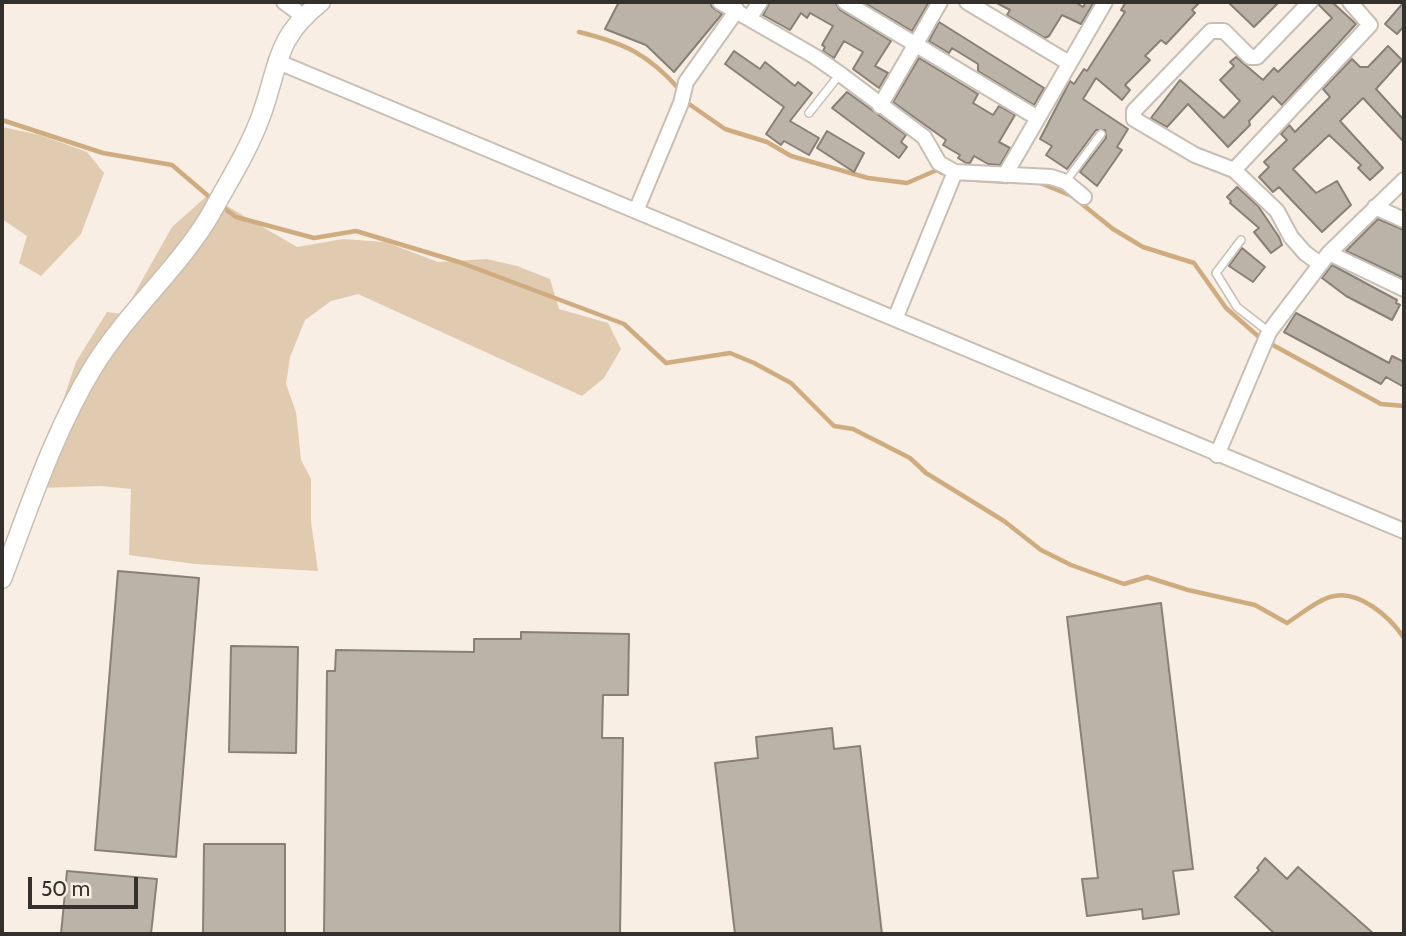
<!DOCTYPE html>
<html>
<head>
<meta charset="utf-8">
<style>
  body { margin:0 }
  #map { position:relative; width:1406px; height:936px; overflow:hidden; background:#f8eee3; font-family:Cabin,sans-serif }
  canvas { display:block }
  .frame { position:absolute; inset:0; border:4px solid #34302c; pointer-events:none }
  .scale { position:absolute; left:28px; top:877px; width:110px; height:32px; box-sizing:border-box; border:4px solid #34302c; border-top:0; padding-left:9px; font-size:21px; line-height:24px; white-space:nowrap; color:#34302c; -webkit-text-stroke:5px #f8eee3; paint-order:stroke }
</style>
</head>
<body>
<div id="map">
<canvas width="1406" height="936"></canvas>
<div class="frame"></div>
<div class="scale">50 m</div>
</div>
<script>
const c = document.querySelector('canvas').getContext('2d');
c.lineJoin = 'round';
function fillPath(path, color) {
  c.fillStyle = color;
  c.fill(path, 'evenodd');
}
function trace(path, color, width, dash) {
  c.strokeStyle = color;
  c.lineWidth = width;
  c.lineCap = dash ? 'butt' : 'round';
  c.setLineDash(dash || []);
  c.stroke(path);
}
fillPath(new Path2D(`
  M 2,127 L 40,135 L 87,152 L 104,173 L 81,234 L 41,276 L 19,263 L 27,236 L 2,219 Z
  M 208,195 L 297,247 L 343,239 L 385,242 L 438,262 L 487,259 L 517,266 L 550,279 L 559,309 L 608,323 L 621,349 L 604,378 L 582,396 L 358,294 L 331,301 L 305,320 L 290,357 L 286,384 L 296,412 L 301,460 L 311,479 L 311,522 L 318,571 L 195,564 L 129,555 L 131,489 L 101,486 L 41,488 L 57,418 L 76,362 L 107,312 L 123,314 L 172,227 Z`), '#e0cab0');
trace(new Path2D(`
  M 579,32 C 624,43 648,54 679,89
  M 689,104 L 725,129 L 767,142 L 791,156 L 868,178 L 907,183 L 937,170 L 942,173
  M 2,120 L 103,153 L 172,165 L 213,200
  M 963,179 L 1007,182
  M 1040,183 L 1072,196 L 1113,229 L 1143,247 L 1194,263 L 1226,308 L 1259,337
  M 221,206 L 236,217 L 314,238 L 356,231 L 459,262 L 624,324 L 666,363 L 730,353 L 754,363 L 791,383 L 834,426 L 853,429 L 910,458 L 926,473 L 1004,521 L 1041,550 L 1071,565 L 1124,584 L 1147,577 L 1188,590 L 1255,605 L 1287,623 C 1300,615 1316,601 1330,597 C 1358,588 1390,617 1404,638
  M 1271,344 L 1381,404 L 1404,406`), '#cfac80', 4.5);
const building = new Path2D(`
  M 619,2 L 710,2 L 712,7 L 722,14 L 674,72 L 646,45 L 605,29 Z
  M 770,2 L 835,2 L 840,10 L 891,41 L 875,66 L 888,73 L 879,88 L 853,69 L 863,52 L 844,41 L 834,58 L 823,51 L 825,47 L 822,45 L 833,26 L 810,13 L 807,18 L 801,13 L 790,30 L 763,15 Z
  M 863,2 L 929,2 L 912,31 Z
  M 995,2 L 1075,2 L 1083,7 L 1086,2 L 1094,2 L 1081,24 L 1062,15 L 1049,36 L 1045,38 L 1007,15 L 1010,10 Z
  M 1126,2 L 1200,2 L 1192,10 L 1195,13 L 1166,44 L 1161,40 L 1145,56 L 1150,60 L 1125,85 L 1130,90 L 1122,100 L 1096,78 L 1083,99 L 1128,129 L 1117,147 L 1122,150 L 1097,186 L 1080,172 L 1106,138 L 1105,130 L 1096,130 L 1067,169 L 1046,155 L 1052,146 L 1040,139 L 1070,81 L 1074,84 L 1084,69 L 1087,71 L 1125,12 L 1121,10 Z
  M 1228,2 L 1279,2 L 1254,27 Z
  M 1319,2 L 1332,2 L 1356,24 L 1282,105 L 1273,96 L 1249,121 L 1250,125 L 1228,147 L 1188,104 L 1167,127 L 1151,118 L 1180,80 L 1224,118 L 1240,101 L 1220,80 L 1234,66 L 1230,62 L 1236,57 L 1263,80 L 1274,68 L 1278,72 L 1332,18 L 1319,5 Z
  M 1404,2 L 1404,26 L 1397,34 L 1385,24 Z
  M 939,22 L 1044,88 L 1034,105 L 978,71 L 978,64 L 952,48 L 949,53 L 929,41 Z
  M 1388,46 L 1402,60 L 1376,89 L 1404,120 L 1404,142 L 1363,98 L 1340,121 L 1383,168 L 1370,180 L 1358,168 L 1361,165 L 1329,135 L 1293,169 L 1316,193 L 1337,181 L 1351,205 L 1322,232 L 1279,187 L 1273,192 L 1259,177 L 1269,167 L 1264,162 L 1287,140 L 1281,134 L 1289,125 L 1295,132 L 1330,97 L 1323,89 L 1352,59 L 1360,67 L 1368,67 Z
  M 734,51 L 760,69 L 765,62 L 795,86 L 798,82 L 812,93 L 790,121 L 819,138 L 809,155 L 784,141 L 781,145 L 766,134 L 784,107 L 725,64 Z
  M 919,58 L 978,94 L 973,103 L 993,115 L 999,106 L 1015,115 L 999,142 L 1010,148 L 1000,165 L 988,164 L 974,156 L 970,163 L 966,163 L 958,158 L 960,155 L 943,145 L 946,140 L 893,102 Z
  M 847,92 L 906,135 L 901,142 L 907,147 L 899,158 L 832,108 Z
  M 827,131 L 864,153 L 854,172 L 817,148 Z
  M 1237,187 L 1258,206 L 1279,237 L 1282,245 L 1271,253 L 1254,232 L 1259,228 L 1230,203 L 1231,201 L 1227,197 Z
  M 1378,219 L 1404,230 L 1404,278 L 1346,251 Z
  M 1242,248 L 1265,267 L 1253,282 L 1229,266 Z
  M 1332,265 L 1397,300 L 1396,303 L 1400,305 L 1392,320 L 1346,296 L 1322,278 Z
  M 1296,313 L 1389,363 L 1392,356 L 1404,362 L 1404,387 L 1386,377 L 1381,384 L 1284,332 Z
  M 118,571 L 199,578 L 176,857 L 95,850 Z
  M 1161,603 L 1193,869 L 1173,871 L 1179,914 L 1143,919 L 1142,909 L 1087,916 L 1082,879 L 1098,878 L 1067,617 Z
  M 521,632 L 629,634 L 628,695 L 603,695 L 602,738 L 623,738 L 620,934 L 324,934 L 327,671 L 335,671 L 336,650 L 474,652 L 474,639 L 521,639 Z
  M 231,646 L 298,647 L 296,753 L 229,752 Z
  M 832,728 L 834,749 L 860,746 L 882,934 L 735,934 L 715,763 L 758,758 L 756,737 Z
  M 204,844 L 285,844 L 285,934 L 203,934 Z
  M 1265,858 L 1287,879 L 1298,867 L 1374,934 L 1275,934 L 1235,897 L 1259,870 L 1257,868 Z
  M 67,871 L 157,879 L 151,934 L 61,934 Z`);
fillPath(building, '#bcb3a8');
trace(building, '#888076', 2);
const service = new Path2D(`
  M 809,113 L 840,74
  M 1066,181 L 1101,134
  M 1241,240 L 1216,273 L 1237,307 L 1269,332`);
const minor = new Path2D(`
  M 284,2 L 303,16
  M 720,2 L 814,56 L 840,74 L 924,137 L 939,163 L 955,172 L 1051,177 L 1066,182 L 1084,197
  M 845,2 L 1036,117
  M 967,2 L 1069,63
  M 1310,2 L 1257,57 L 1250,57 L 1224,31 L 1211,31 L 1134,111 L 1134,119 L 1195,155 L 1234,170 L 1277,211 L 1291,237 L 1305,253 L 1320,264
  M 750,17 L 760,2
  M 276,61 L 1404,531
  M 880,106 L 940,2
  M 1234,170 L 1370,25 L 1350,2
  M 1005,175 L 1105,2
  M 1375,207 L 1404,220
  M 636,211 L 681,103 L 686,82 L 737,10
  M 1329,253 L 1404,289
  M 895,319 L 955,172
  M 1217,455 L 1269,332 L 1329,253 L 1404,180`);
const tertiary = new Path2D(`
  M 2,579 C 29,508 54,431 94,366 C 128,311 183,264 213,210 C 230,179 249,149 261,116 C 280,64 274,39 321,2`);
trace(service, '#c8bfb4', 10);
trace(minor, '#c8bfb4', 18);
trace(tertiary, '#c8bfb4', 21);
trace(service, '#fff', 7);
trace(minor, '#fff', 14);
trace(tertiary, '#fff', 18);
</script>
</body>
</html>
